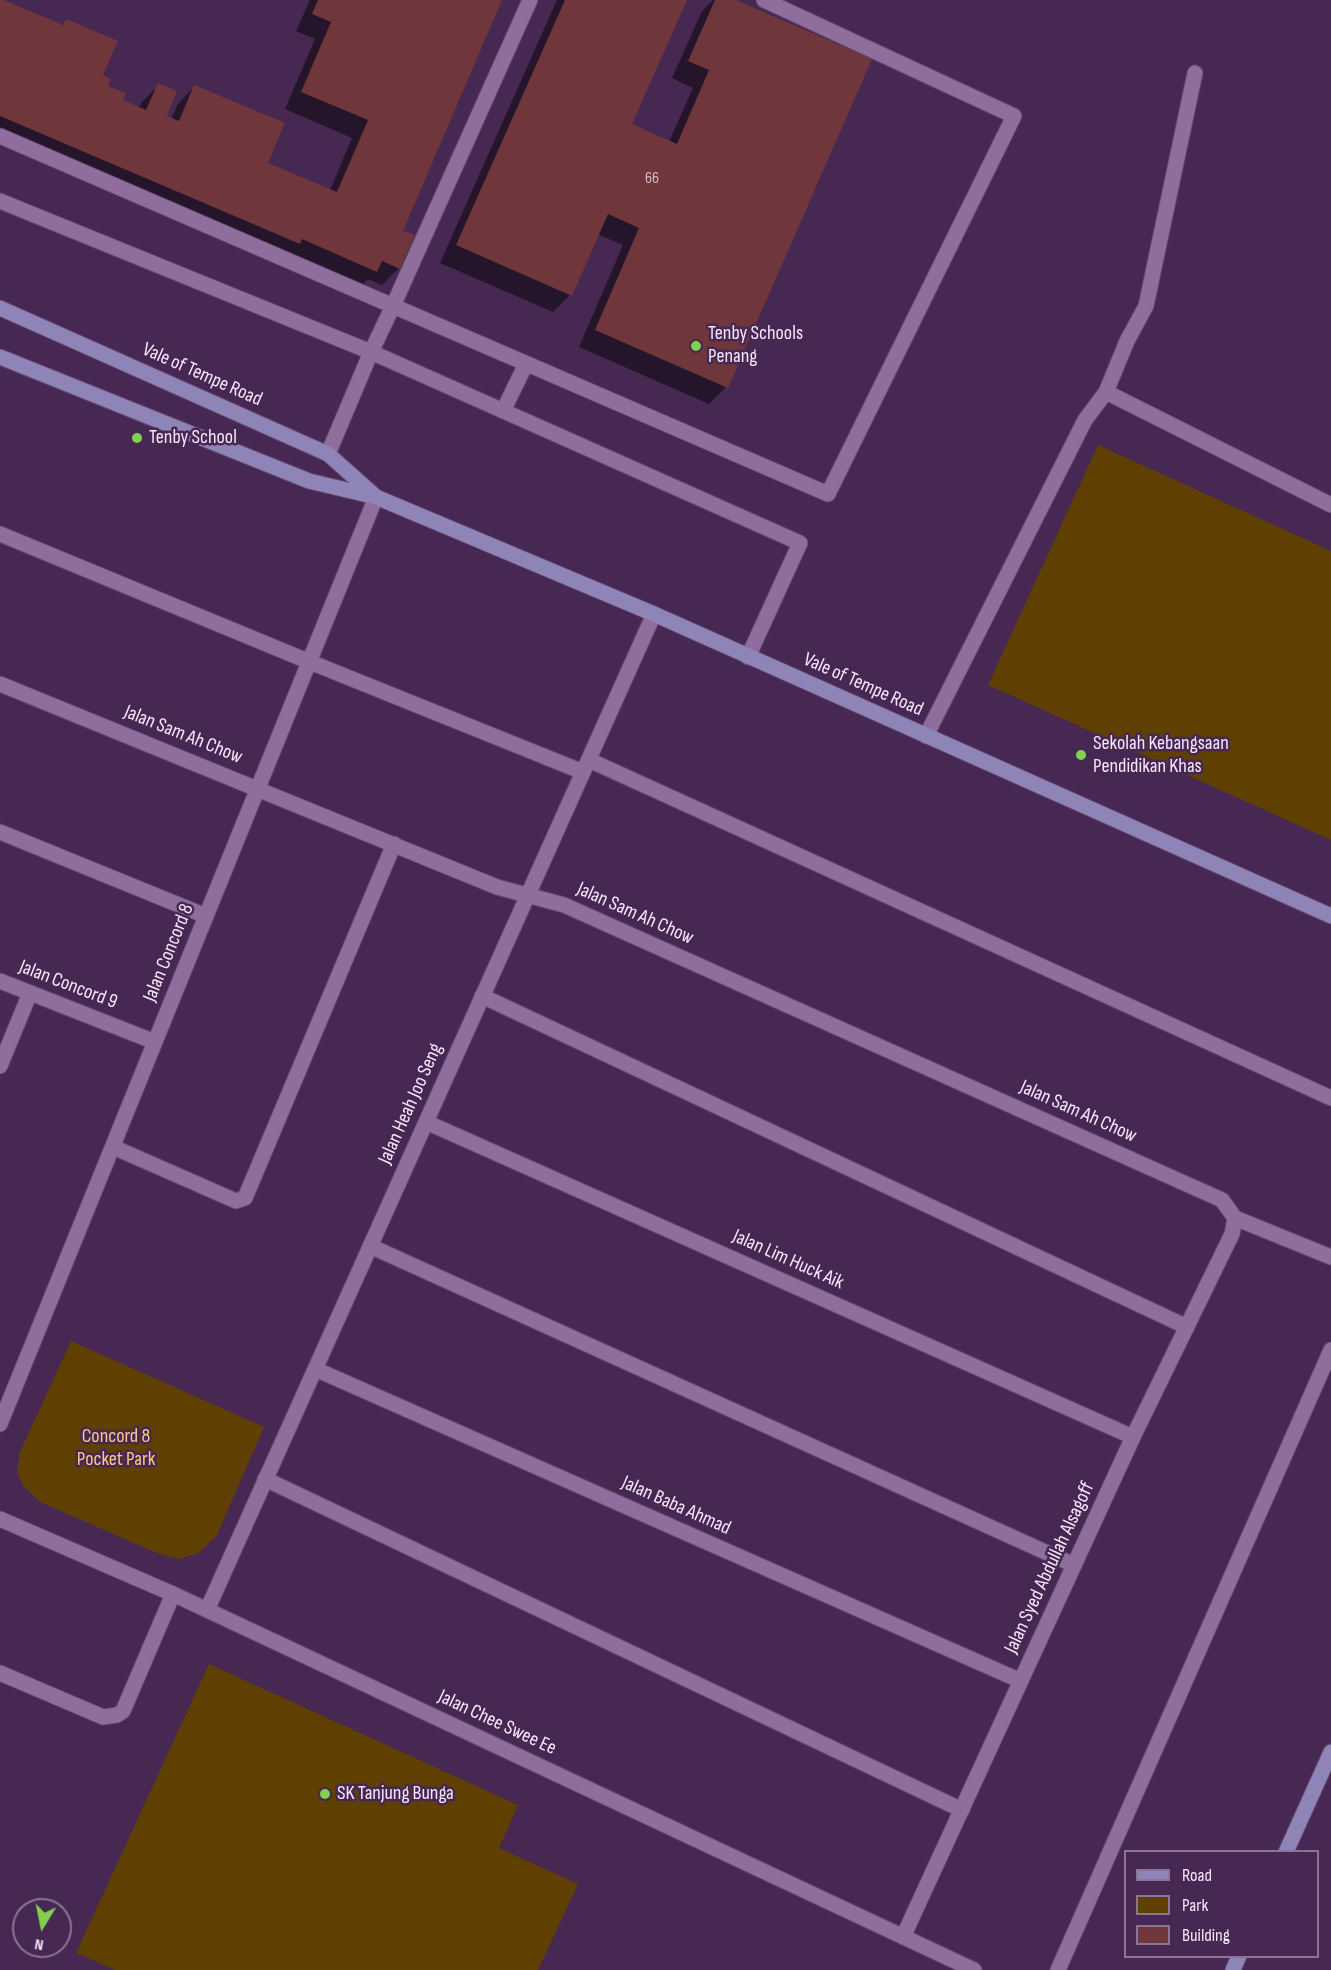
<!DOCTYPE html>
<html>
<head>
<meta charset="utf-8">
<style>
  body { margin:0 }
  #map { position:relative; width:1331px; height:1970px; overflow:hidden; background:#462852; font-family:"Sofia Sans Condensed",sans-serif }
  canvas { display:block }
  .legend { position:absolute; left:1124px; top:1850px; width:195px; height:108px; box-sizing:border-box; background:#462852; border:2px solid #8c7496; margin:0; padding:8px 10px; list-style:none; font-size:18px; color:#f6e7fc }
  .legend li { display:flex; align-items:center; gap:12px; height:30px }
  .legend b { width:30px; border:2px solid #8c7496 }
  .north { position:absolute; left:12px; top:1898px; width:60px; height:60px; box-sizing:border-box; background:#462852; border:2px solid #8c7496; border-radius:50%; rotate:190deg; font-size:16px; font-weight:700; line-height:24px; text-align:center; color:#f6e7fc }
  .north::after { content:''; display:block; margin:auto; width:21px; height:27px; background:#81d051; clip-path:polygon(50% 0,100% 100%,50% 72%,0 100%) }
</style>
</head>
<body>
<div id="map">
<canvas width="1331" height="1970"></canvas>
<ul class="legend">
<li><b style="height:8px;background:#8e84b8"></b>Road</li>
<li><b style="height:16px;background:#603f02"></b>Park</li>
<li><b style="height:16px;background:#6f363b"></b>Building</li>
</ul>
<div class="north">N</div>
</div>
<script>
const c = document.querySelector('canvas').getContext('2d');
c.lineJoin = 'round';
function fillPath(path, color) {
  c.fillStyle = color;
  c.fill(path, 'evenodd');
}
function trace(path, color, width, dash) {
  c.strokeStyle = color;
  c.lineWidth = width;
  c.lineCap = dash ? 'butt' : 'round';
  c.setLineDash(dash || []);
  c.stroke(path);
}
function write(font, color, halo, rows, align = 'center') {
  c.font = font + ' "Sofia Sans Condensed",sans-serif';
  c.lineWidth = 5;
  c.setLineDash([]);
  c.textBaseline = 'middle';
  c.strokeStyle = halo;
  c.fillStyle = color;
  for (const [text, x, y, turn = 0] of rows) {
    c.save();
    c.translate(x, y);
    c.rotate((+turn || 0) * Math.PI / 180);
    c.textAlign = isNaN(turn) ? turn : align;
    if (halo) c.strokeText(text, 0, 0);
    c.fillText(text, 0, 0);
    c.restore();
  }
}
fillPath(new Path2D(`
  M 1098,445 L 1331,551 L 1331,840 L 988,685 Z
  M 71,1341 L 264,1427 L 216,1537 L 197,1554 L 178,1559 L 157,1553 L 40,1502 L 23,1486 L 17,1472 L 20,1452 Z
  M 209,1664 L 518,1805 L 499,1848 L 578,1884 L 538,1970 L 115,1970 L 76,1953 Z`), '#603f02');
fillPath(new Path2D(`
  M 0,0 L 61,26 L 66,21 L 101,76 L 106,87 L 121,101 L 138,109 L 142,102 L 159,85 L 165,116 L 171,119 L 178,104 L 195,86 L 266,164 L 330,190 L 352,138 L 285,109 L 315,39 L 296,31 L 310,0 L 501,0 L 401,231 L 399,268 L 382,285 L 368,279 L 359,288 L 0,140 Z
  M 557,0 L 686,0 L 630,125 L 669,142 L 693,88 L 672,78 L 702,11 L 713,0 L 733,0 L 726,387 L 709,404 L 579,347 L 623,245 L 597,234 L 570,295 L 553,312 L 440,263 Z`), '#0007');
fillPath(new Path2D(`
  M 0,0 L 4,0 L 63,25 L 66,19 L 118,41 L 103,75 L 111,79 L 108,86 L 126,93 L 123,100 L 146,110 L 158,83 L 177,91 L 167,116 L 179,121 L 194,85 L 285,123 L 268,163 L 337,192 L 368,120 L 301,92 L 331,22 L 312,14 L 318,0 L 502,0 L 403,231 L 415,235 L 400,269 L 382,261 L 377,272 L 302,239 L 300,244 L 0,116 Z
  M 565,0 L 687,0 L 632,124 L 677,144 L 709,70 L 688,61 L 715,0 L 736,0 L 872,59 L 728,388 L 595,330 L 639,228 L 608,214 L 572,296 L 456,245 Z`), '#6f363b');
const lane = new Path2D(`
  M 0,136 L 828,494 L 1014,116 L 764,0
  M 371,352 L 393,306 L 530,0
  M 1106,392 L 1331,505
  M 503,411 L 526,364
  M 0,534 L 310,662 L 583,772
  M 926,736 L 1085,420 L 1106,392 L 1127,341 L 1146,306 L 1195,73
  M 589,760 L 1331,1098
  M 0,832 L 206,916
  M 482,996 L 1187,1327
  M 0,1066 L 30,993
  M 113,1147 L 236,1201 L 245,1198 L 394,844
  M 1235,1218 L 1331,1257
  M 370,1246 L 1074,1565
  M 265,1479 L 962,1810
  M 0,1673 L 103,1717 L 117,1715 L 123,1711 L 173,1594
  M 1058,1970 L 1331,1350`);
const street = new Path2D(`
  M 0,201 L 371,352 L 800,543 L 748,657
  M 328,454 L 371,352
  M 0,684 L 497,887 L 564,905 L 1222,1200 L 1235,1218 L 1232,1234 L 1133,1437 L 903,1937
  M 0,981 L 155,1042
  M 426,1122 L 1133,1437
  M 315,1369 L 1021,1681
  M 0,1424 L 376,497
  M 0,1519 L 173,1594 L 974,1970
  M 207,1610 L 654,614`);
const secondary = new Path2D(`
  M 0,308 L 328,454 L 374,495
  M 0,357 L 309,481 L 376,497 L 654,614 L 1331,916
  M 1286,1852 L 1331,1752
  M 1233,1970 L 1239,1956`);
trace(lane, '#61466a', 17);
trace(street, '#61466a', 17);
trace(secondary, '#61466a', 17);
trace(lane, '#8f6d9d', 15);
trace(street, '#8f6d9d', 15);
trace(secondary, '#8e84b8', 15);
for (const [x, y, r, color] of [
  [696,346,6,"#81d051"],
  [137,438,6,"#81d051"],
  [1081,755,6,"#81d051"],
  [325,1794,6,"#81d051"]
]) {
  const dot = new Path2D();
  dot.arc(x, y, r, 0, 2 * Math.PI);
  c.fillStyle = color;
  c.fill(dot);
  trace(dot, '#462852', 2);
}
write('16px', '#d4bbcc', null, [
  ["66",652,179]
]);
write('20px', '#f6e7fc', '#462852', [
  ["Tenby Schools",708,334],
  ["Penang",708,357],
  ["Tenby School",149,438],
  ["Sekolah Kebangsaan",1093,744],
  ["Pendidikan Khas",1093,767],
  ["SK Tanjung Bunga",337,1794]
], 'left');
write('20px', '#f6e7fc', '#462852', [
  ["Vale of Tempe Road",202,375,24],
  ["Vale of Tempe Road",863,685,24],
  ["Jalan Sam Ah Chow",183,735,22],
  ["Jalan Sam Ah Chow",635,914,24],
  ["Jalan Concord 8",169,953,-68],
  ["Jalan Concord 9",68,985,21],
  ["Jalan Heah Joo Seng",411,1104,-66],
  ["Jalan Sam Ah Chow",1078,1112,24],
  ["Jalan Lim Huck Aik",788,1260,24],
  ["Jalan Baba Ahmad",676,1506,24],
  ["Jalan Syed Abdullah Alsagoff",1050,1568,-65],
  ["Jalan Chee Swee Ee",497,1723,25]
]);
write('20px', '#fdca83', '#462852', [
  ["Concord 8",116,1437],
  ["Pocket Park",116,1460]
]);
</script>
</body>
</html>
